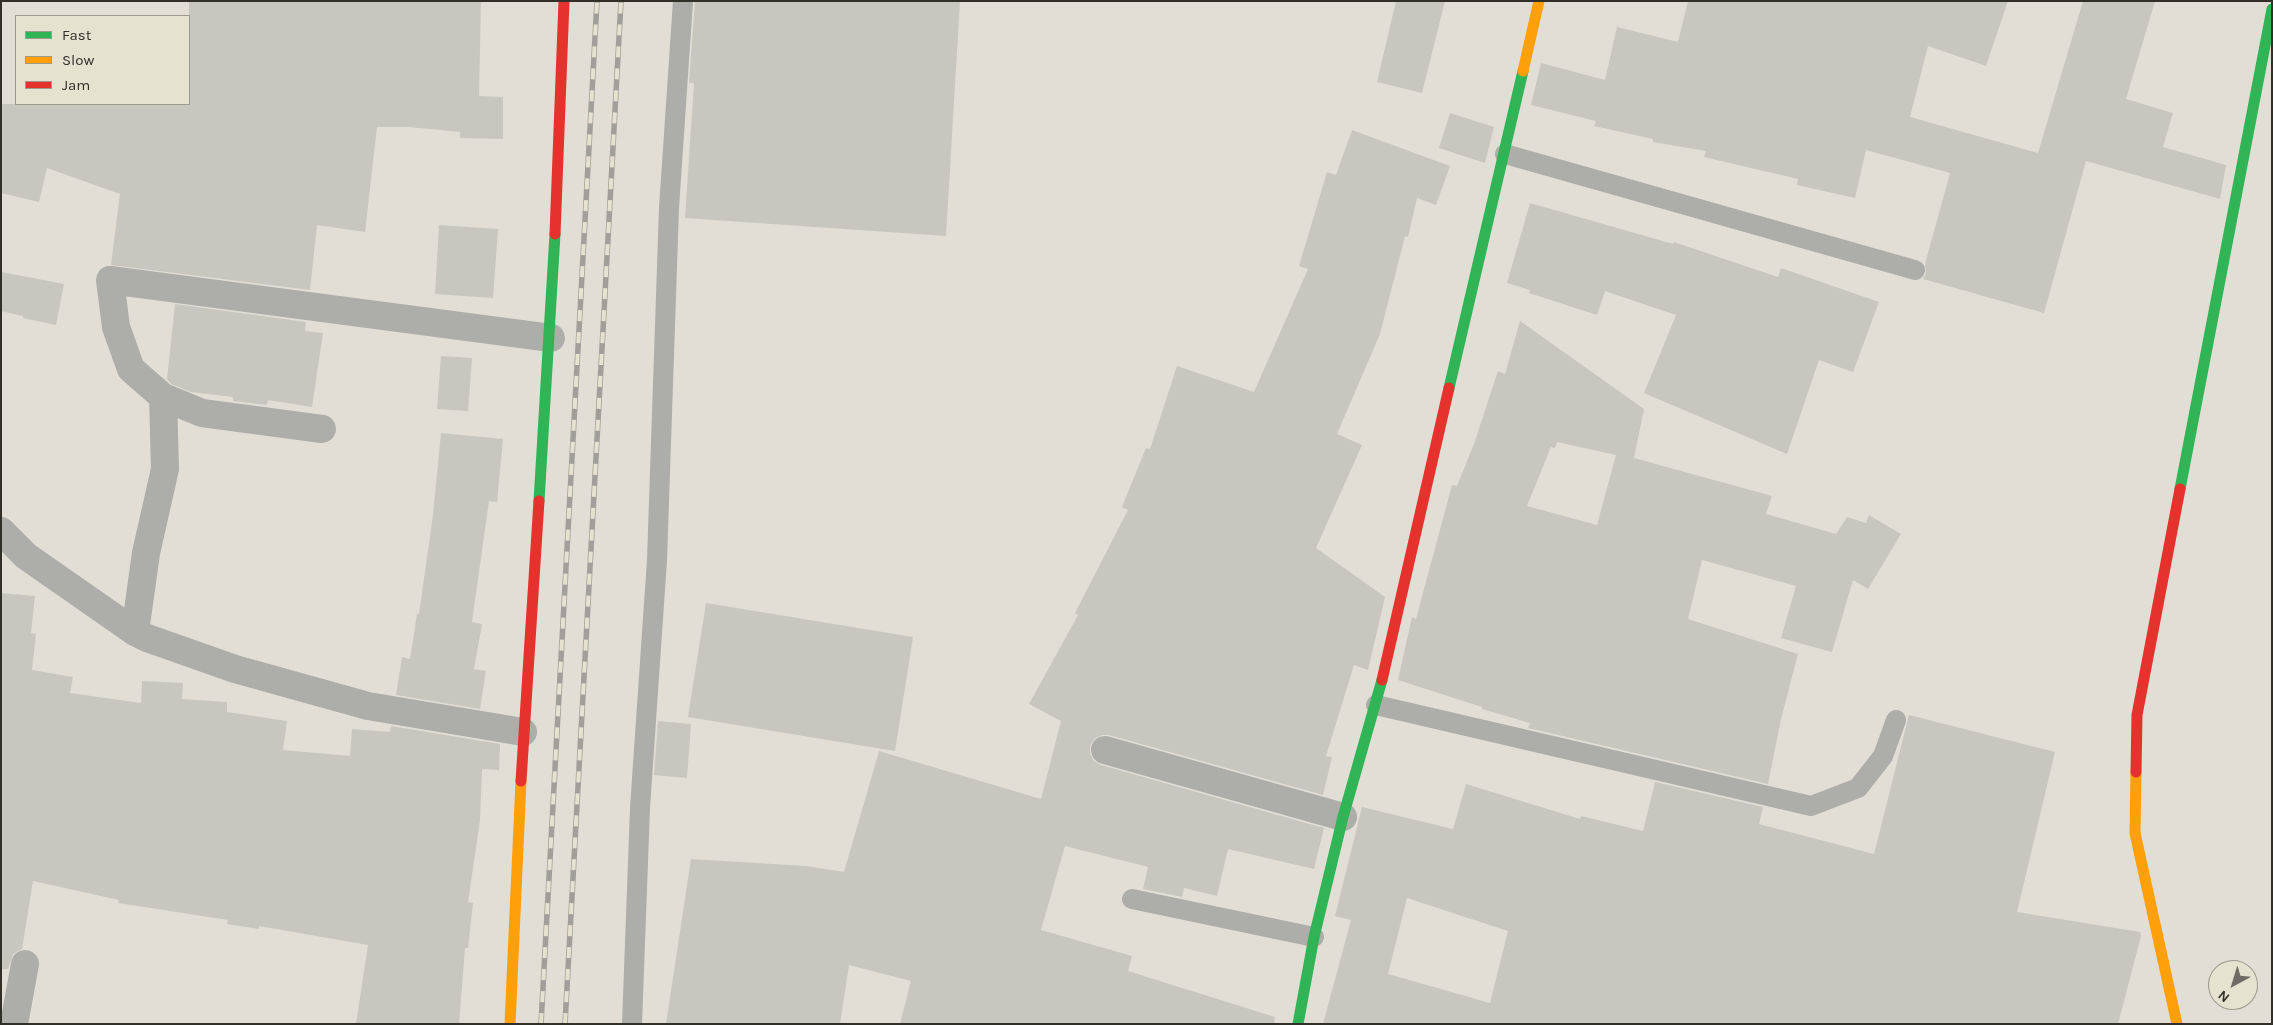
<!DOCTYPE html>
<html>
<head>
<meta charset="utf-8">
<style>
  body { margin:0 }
  #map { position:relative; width:2273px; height:1025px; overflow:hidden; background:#e0ded5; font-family:Karla,sans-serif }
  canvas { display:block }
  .frame { position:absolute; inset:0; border:2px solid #302f28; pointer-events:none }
  .legend { position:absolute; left:15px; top:15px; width:175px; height:90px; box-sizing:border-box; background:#e5e2d0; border:1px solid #9d9a8d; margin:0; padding:6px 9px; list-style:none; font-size:15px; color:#302f28 }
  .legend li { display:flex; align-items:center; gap:10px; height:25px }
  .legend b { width:25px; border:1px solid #9d9a8d }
  .north { position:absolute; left:2208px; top:960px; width:50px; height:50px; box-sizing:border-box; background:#e5e2d0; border:1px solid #9d9a8d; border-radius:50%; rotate:219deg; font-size:14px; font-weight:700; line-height:20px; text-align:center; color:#302f28 }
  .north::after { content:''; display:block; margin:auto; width:18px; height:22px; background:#6e6c65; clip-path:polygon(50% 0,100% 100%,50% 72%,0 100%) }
</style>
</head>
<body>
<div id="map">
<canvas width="2273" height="1025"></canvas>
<div class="frame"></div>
<ul class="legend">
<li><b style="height:6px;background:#30b455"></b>Fast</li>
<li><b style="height:6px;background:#ff9f0a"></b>Slow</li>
<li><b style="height:6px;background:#e5322d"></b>Jam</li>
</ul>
<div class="north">N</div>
</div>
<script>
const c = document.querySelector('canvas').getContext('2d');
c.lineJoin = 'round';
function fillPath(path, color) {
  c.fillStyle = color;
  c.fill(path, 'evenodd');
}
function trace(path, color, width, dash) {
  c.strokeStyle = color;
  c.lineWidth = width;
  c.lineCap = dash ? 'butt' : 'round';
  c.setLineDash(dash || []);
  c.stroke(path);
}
fillPath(new Path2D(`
  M 189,1 L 481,1 L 479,96 L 503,97 L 503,139 L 460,138 L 460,132 L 409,127 L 377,127 L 365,232 L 317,225 L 310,290 L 111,265 L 120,194 L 47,168 L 39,202 L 1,193 L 1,104 L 189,104 Z
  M 695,1 L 960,1 L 946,236 L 685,218 L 694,83 L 689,83 Z
  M 1396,1 L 1445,1 L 1422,93 L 1377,82 Z
  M 1688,1 L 2008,1 L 1986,66 L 1928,46 L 1910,117 L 2038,153 L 2083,1 L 2155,1 L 2126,99 L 2173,113 L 2163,147 L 2226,165 L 2220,199 L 2086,161 L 2044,313 L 1923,279 L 1926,273 L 1925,264 L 1950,173 L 1866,150 L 1855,198 L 1797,185 L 1798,179 L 1704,157 L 1706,151 L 1653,142 L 1653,139 L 1594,126 L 1596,121 L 1531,105 L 1541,63 L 1605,80 L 1617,27 L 1678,42 Z
  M 1450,113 L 1494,127 L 1485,163 L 1439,148 Z
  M 1352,130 L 1450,166 L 1436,205 L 1417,198 L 1408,237 L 1405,236 L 1380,334 L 1337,434 L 1362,445 L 1316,548 L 1385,597 L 1368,670 L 1354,665 L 1326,756 L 1332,757 L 1323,795 L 1109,735 L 1102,735 L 1094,739 L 1090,746 L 1090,754 L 1094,761 L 1101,765 L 1324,828 L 1314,869 L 1228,849 L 1217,896 L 1184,888 L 1182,897 L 1143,889 L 1148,867 L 1065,846 L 1041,930 L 1132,956 L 1128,971 L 1275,1017 L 1274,1024 L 900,1024 L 911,981 L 849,965 L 840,1024 L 666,1024 L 691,859 L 806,866 L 844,872 L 879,751 L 1041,799 L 1061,721 L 1029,704 L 1078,615 L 1075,613 L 1128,510 L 1122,507 L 1146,448 L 1150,449 L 1177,366 L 1254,392 L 1308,269 L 1299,266 L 1327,172 L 1336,175 Z
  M 1530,203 L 1673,244 L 1674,242 L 1778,277 L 1781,268 L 1879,302 L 1853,372 L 1819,360 L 1787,454 L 1644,393 L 1676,315 L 1605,291 L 1597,315 L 1529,293 L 1530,290 L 1507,283 Z
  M 439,225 L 498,229 L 493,298 L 435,294 Z
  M 1,272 L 64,284 L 56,325 L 23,318 L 23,316 L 1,311 Z
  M 175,304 L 306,322 L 305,331 L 323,333 L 312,407 L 268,400 L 267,405 L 233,401 L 233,397 L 191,392 L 171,384 L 167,379 Z
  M 1520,321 L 1644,409 L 1634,458 L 1772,496 L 1766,514 L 1836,534 L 1847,517 L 1866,523 L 1869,515 L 1901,534 L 1868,589 L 1853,580 L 1832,652 L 1781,638 L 1796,586 L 1702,560 L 1688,619 L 1798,654 L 1781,719 L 1768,784 L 1528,728 L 1530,723 L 1482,709 L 1482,707 L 1398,680 L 1412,617 L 1416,619 L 1452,485 L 1457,486 L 1474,444 L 1498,371 L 1505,374 ZM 1557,442 L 1616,455 L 1597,525 L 1527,506 L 1551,447 L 1555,448 Z
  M 441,356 L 472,358 L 468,411 L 437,409 Z
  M 441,433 L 503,439 L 497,502 L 489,501 L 472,622 L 482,624 L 474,669 L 486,671 L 480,709 L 396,695 L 402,657 L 410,659 L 417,614 L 419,614 L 433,515 Z
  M 1,593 L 35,596 L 31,633 L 36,634 L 32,670 L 73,677 L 70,693 L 141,703 L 142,681 L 183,683 L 182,699 L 227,702 L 227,712 L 287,721 L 283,750 L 350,756 L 352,729 L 390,732 L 391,726 L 500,744 L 499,770 L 482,769 L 480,820 L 468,902 L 473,903 L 468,948 L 465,948 L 459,1024 L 356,1024 L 368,945 L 259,926 L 259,929 L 227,924 L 228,920 L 118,903 L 119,900 L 33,881 L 22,949 L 13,954 L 8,969 L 1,969 Z
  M 706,603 L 913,637 L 895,751 L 688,717 Z
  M 1909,715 L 2055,752 L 2017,912 L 2140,932 L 2141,936 L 2118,1024 L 1323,1024 L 1351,920 L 1335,916 L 1362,807 L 1453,829 L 1466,784 L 1580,819 L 1581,816 L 1643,831 L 1655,782 L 1763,807 L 1759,824 L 1874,854 ZM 1407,898 L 1508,931 L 1490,1003 L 1388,974 Z
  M 658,721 L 691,724 L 687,778 L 654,775 Z`), '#c8c7bf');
trace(new Path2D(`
  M 1505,154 L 1915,270
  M 1376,705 L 1811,806 L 1858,788 L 1883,756 L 1896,720
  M 1132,899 L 1314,937
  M 632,1024 L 640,808 L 657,560 L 669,208 L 683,1`), '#adada9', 20);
trace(new Path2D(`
  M 322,429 L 202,413 L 163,397 L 131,369 L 116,327 L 110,280 L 551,338
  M 1,531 L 26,556 L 135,632 L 147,638 L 235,669 L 368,706 L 523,732
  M 135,632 L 146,553 L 165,469 L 163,397
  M 1105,750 L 1343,817
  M 14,1024 L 25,964`), '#adada9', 28);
trace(new Path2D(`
  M 1449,388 L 1523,71
  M 2180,489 L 2272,9
  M 539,501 L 555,234
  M 1298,1024 L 1314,937 L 1343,817 L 1382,680`), '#30b455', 11);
trace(new Path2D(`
  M 1523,71 L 1539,1
  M 2136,772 L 2135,833 L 2177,1024
  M 510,1024 L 521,781`), '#ff9f0a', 11);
trace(new Path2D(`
  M 555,234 L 564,1
  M 1382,680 L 1449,388
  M 2136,772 L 2137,715 L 2180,489
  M 521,781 L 539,501`), '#e5322d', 11);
const rail = new Path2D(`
  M 541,1024 L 597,1
  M 565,1024 L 621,1`);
trace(rail, '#a09f9a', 5.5);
trace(rail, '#e5e2d0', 4, [11]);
</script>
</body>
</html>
